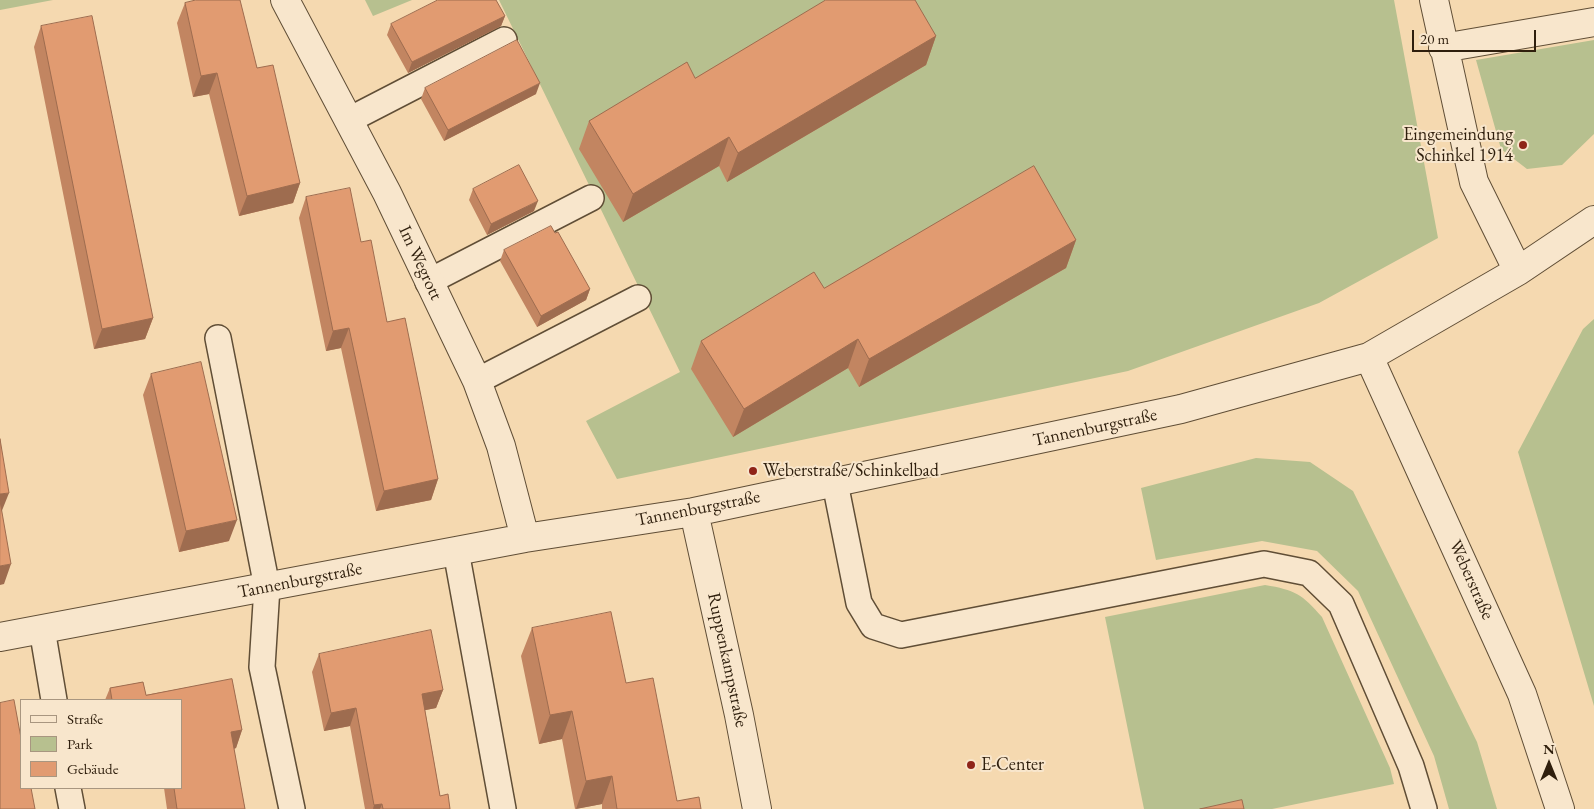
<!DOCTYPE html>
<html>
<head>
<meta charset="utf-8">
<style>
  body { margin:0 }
  #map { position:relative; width:1594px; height:809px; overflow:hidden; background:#f5d9b0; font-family:"EB Garamond",serif }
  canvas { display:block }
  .legend { position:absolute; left:20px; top:699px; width:162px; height:90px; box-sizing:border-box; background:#f8e6cc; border:1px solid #a89680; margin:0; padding:6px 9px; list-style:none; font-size:15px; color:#2f1f0d }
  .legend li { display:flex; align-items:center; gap:10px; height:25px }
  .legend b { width:25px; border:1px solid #a89680 }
  .north { position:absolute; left:1524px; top:739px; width:50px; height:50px; -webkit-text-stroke:4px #f8e6cc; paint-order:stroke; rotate:0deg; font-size:14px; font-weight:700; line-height:20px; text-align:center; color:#2f1f0d }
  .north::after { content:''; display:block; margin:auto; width:18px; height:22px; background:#2f1f0d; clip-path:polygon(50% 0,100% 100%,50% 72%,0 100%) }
  .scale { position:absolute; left:1412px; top:30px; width:124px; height:22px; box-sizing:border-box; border:2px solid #2f1f0d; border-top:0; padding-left:6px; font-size:15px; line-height:18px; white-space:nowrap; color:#2f1f0d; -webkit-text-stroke:4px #f8e6cc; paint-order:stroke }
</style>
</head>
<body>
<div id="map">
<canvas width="1594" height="809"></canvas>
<ul class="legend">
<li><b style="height:6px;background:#f8e6cc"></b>Straße</li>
<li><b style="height:14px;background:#b7c08f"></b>Park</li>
<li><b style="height:14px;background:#e19b71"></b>Gebäude</li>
</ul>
<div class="north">N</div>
<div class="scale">20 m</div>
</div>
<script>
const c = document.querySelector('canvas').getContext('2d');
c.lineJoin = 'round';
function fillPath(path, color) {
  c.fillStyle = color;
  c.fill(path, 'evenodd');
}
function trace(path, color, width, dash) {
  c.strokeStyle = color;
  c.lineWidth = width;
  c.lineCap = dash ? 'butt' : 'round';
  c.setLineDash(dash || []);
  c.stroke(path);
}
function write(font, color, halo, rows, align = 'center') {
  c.font = font + ' "EB Garamond",serif';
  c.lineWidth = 4;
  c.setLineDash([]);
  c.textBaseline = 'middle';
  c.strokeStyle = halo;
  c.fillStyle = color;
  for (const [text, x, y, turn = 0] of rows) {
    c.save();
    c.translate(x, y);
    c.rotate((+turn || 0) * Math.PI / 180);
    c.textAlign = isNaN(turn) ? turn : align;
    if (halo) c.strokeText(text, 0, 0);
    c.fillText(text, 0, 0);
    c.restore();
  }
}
fillPath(new Path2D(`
  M 0,0 L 53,0 L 0,10 Z
  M 365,0 L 412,0 L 373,16 Z
  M 499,0 L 1394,0 L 1438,238 L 1319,303 L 1128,371 L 617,479 L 586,421 L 680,372 Z
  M 1594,40 L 1594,134 L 1562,165 L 1527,169 L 1501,149 L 1476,60 Z
  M 1594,319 L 1594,706 L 1518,452 L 1583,329 Z
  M 1256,458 L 1310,462 L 1353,491 L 1477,742 L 1497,809 L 1449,809 L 1434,756 L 1358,591 L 1317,551 L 1262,541 L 1156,560 L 1141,488 Z
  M 1265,585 C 1295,590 1302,594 1322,617 L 1390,768 L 1394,784 L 1272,809 L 1144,809 L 1105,617 Z`), '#b7c08f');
const service = new Path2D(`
  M 349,120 L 504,40
  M 428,282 L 591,198
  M 218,338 L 267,587 L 262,667 L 292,809
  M 477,381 L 638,298
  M 835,483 L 859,603 L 873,626 L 901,635 L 1264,564 L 1309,573 L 1341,604 L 1411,766 L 1424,809
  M 456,551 L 503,809
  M 42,629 L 54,700
  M 68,788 L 72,809`);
const minor = new Path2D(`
  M 285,0 L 387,193 L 477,381 L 501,446 L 525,538
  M 1434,0 L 1474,182 L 1518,271
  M 1443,48 L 1594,22
  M 1369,357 L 1522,694 L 1560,809
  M 694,512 L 739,715 L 757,809
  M 0,637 L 525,538 L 694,512 L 1181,409 L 1369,357 L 1518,271 L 1594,220`);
trace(service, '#604e36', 28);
trace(minor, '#604e36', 30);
trace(service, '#f8e6cc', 25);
trace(minor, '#f8e6cc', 28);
fillPath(new Path2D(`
  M 185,3 L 257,68 L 300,183 L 293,203 L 239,216 L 209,94 L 193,97 L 177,23 Z
  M 505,16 L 501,26 L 408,73 L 387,35 L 391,24 Z
  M 41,26 L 153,318 L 145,339 L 94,349 L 34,47 Z
  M 936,36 L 926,65 L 727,182 L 719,166 L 623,222 L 579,149 L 589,121 L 695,78 Z
  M 425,88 L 536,94 L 444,141 L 421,99 Z
  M 473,189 L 534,211 L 487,235 L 469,200 Z
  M 306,197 L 387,322 L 438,479 L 431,500 L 376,511 L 341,348 L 326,351 L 299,218 Z
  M 1076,240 L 1066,268 L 859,387 L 848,368 L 733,437 L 691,369 L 701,341 L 824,288 Z
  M 504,250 L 590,289 L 586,300 L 537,327 L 500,261 Z
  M 151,374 L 229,541 L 179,552 L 143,395 Z
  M 532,628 L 626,683 L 677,801 L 701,809 L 602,809 L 602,804 L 575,809 L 562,739 L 539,744 L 521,656 Z
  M 319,654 L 443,690 L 436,708 L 425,710 L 440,796 L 450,809 L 365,809 L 350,726 L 324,731 L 312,672 Z
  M 232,679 L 242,730 L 236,748 L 234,749 L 245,809 L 167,809 L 164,788 L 181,788 L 181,700 L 105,700 L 110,688 L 143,682 L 146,695 Z`), '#c28561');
fillPath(new Path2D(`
  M 505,16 L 501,26 L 408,73 L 412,62 Z
  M 936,36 L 926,65 L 727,182 L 738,153 Z
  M 217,73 L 209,94 L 193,97 L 201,76 Z
  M 540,83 L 536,94 L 444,141 L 448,130 Z
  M 729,137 L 719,166 L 623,222 L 633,194 Z
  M 300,183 L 293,203 L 239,216 L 247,196 Z
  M 538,201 L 534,211 L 487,235 L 491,224 Z
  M 1076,240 L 1066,268 L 859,387 L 869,359 Z
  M 590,289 L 586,300 L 537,327 L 541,316 Z
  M 153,318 L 145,339 L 94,349 L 102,329 Z
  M 349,328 L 341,348 L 326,351 L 333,331 Z
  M 858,339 L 848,368 L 733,437 L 744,409 Z
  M 438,479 L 431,500 L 376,511 L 384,491 Z
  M 9,493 L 1,513 L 0,514 L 0,494 Z
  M 237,520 L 229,541 L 179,552 L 186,531 Z
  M 11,564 L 4,584 L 0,585 L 0,566 Z
  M 443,690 L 436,708 L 416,712 L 422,694 Z
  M 356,708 L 350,726 L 324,731 L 331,713 Z
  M 572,711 L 562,739 L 539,744 L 550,715 Z
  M 242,730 L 236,748 L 225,751 L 231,732 Z
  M 612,776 L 602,804 L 576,809 L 586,781 Z
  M 382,804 L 380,809 L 373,809 L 374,805 Z`), '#9e6c4f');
const building = new Path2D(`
  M 196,0 L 240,0 L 257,68 L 273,65 L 300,183 L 247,196 L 217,73 L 201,76 L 185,3 Z
  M 438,0 L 496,0 L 505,16 L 412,62 L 391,24 Z
  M 826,0 L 915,0 L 936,36 L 738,153 L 729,137 L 633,194 L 589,121 L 687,62 L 695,78 Z
  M 92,16 L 153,318 L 102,329 L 41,26 Z
  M 517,40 L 540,83 L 448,130 L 425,88 Z
  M 519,165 L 538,201 L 491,224 L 473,189 Z
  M 1034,166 L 1076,240 L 869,359 L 858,339 L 744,409 L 701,341 L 814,272 L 824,288 Z
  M 350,188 L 361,242 L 371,240 L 387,322 L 405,318 L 438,479 L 384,491 L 349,328 L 333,331 L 306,197 Z
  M 551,226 L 555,233 L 558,232 L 590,289 L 541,316 L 504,250 Z
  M 201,362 L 237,520 L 186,531 L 151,374 Z
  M 0,439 L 9,493 L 0,494 Z
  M 0,501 L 11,564 L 0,566 Z
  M 611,612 L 626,683 L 653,678 L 677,801 L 699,797 L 701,809 L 617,809 L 612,776 L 586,781 L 572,711 L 550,715 L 532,628 Z
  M 431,630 L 443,690 L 422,694 L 440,796 L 448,794 L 450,809 L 383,809 L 382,804 L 374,805 L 356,708 L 331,713 L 319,654 Z
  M 232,679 L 242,730 L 231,732 L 245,809 L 177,809 L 174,788 L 181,788 L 181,700 L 112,700 L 110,688 L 143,682 L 146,695 Z
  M 14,700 L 21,738 L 21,788 L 31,788 L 35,809 L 0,809 L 0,703 Z
  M 1242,800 L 1244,809 L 1200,809 Z`);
fillPath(building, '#e19b71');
trace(building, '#9e6c4f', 1);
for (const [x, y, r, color] of [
  [1523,145,5,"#8f2418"],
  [753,471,5,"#8f2418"],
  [971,765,5,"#8f2418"]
]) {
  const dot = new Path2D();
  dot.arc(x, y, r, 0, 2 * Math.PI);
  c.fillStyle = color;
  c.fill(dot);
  trace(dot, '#f8e6cc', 2);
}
write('18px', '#2f1f0d', '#f8e6cc', [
  ["Eingemeindung",1513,135,"right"],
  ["Schinkel 1914",1513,156,"right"],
  ["Weberstraße/Schinkelbad",763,471],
  ["E-Center",981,765]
], 'left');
write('18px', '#2f1f0d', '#f8e6cc', [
  ["Im Wegrott",420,263,65],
  ["Tannenburgstraße",1095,428,-12],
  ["Tannenburgstraße",698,509,-11],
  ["Weberstraße",1471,580,66],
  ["Tannenburgstraße",300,581,-11],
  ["Ruppenkampstraße",727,660,78]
]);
</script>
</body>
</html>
